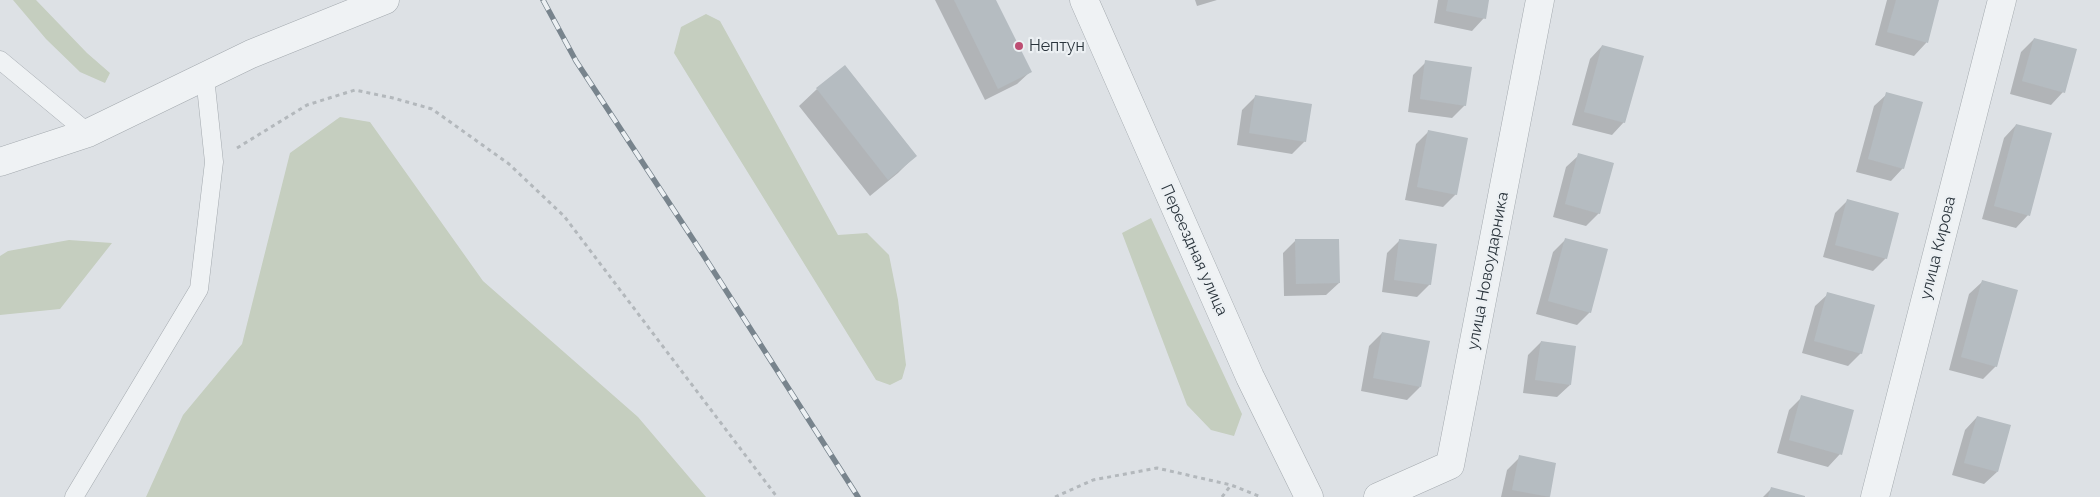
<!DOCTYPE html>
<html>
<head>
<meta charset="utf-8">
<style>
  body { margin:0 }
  canvas { display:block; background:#dde1e5 }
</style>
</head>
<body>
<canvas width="2100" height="497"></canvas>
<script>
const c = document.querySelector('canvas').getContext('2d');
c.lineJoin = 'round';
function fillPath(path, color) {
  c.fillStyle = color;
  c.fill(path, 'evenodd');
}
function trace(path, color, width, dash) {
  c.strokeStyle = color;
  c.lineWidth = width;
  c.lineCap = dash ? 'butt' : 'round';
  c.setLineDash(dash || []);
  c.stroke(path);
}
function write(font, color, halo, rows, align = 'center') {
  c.font = font + ' Raleway,sans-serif';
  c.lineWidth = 4.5;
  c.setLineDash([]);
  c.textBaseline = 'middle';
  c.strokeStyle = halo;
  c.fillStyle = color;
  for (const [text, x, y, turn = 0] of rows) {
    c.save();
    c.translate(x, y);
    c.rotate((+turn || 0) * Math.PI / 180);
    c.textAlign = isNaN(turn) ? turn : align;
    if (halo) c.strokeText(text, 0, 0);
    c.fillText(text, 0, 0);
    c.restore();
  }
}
fillPath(new Path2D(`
  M 13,0 L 36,0 L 87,53 L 110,73 L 105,83 L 80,72 L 46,39 Z
  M 706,14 L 720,21 L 838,235 L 867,233 L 889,255 L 898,300 L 906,365 L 902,379 L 890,385 L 876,380 L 674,53 L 681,27 Z
  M 340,117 L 370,122 L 483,281 L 638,417 L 706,497 L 146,497 L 183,415 L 242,344 L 290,153 Z
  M 1151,218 L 1242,414 L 1234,436 L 1211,430 L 1187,405 L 1122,233 Z
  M 69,240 L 112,243 L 60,309 L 0,315 L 0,256 L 8,251 Z`), '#c5cebf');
fillPath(new Path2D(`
  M 935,0 L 994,0 L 1030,72 L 1017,84 L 985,100 Z
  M 1195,0 L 1217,0 L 1197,6 Z
  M 1438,0 L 1488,0 L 1484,18 L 1472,31 L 1434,23 Z
  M 1887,0 L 1938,0 L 1926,43 L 1914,56 L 1875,45 Z
  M 2034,39 L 2063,92 L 2051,105 L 2010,94 L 2021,52 Z
  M 1602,46 L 1624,122 L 1612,135 L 1572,125 L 1590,59 Z
  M 1426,62 L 1465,105 L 1452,118 L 1408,112 L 1413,75 Z
  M 817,89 L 915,156 L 898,173 L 870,196 L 799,106 Z
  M 1887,94 L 1903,168 L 1891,181 L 1856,172 L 1874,106 Z
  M 1255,97 L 1305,141 L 1292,154 L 1237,145 L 1242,110 Z
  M 2016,125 L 2028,215 L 2016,228 L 1982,219 L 2004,138 Z
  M 1428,132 L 1456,194 L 1443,207 L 1405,200 L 1416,144 Z
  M 1579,155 L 1599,213 L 1586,226 L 1553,217 L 1566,167 Z
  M 1848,200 L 1886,258 L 1873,271 L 1823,257 L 1835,213 Z
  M 1566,239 L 1590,312 L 1577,325 L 1536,314 L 1553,252 Z
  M 1296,240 L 1339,283 L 1326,295 L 1284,296 L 1283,253 Z
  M 1400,240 L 1430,284 L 1417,297 L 1382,292 L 1387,253 Z
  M 1982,282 L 1996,366 L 1983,379 L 1949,370 L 1969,294 Z
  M 1828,294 L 1861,353 L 1848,366 L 1802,353 L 1815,306 Z
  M 1382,333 L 1420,387 L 1407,400 L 1361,391 L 1369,346 Z
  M 1541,342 L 1570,385 L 1557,397 L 1523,393 L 1528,355 Z
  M 1802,397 L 1840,454 L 1828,467 L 1777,453 L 1789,410 Z
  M 1977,417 L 1997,472 L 1984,484 L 1952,475 L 1965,430 Z
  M 1520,457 L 1555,464 L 1549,497 L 1501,497 L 1507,470 Z
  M 1771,489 L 1802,497 L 1763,497 Z`), '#0003');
fillPath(new Path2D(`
  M 954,0 L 996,0 L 1032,72 L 998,89 Z
  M 1448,0 L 1489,0 L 1486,19 L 1446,11 Z
  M 1896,0 L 1939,0 L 1928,43 L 1887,32 Z
  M 2034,38 L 2077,49 L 2065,93 L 2022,81 Z
  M 1602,45 L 1644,56 L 1625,123 L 1584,112 Z
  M 1425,60 L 1472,67 L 1466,106 L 1420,99 Z
  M 845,65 L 917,156 L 888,180 L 816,88 Z
  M 1886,92 L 1923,102 L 1904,169 L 1868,159 Z
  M 1255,95 L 1312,104 L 1306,142 L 1249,133 Z
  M 2016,124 L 2052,133 L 2030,216 L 1994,206 Z
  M 1428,130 L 1468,138 L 1457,195 L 1417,187 Z
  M 1578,153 L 1614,163 L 1600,214 L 1565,204 Z
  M 1847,199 L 1899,213 L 1887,259 L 1835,245 Z
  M 1565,238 L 1608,249 L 1591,313 L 1548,301 Z
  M 1295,239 L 1339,239 L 1340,283 L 1296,284 Z
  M 1399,239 L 1437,244 L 1431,285 L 1394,280 Z
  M 1982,280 L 2018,290 L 1997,367 L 1961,357 Z
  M 1827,292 L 1875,305 L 1862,354 L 1814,341 Z
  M 1382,332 L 1430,341 L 1421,387 L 1373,378 Z
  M 1541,341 L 1576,346 L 1571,385 L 1535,380 Z
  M 1801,395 L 1854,410 L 1842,455 L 1789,440 Z
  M 1977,416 L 2011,425 L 1998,472 L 1964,463 Z
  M 1519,455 L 1556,463 L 1550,497 L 1512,490 Z
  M 1771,487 L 1805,496 L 1805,497 L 1768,497 Z`), '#b5bcc1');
const service = new Path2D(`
  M 0,60 L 88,133
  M 74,497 L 199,289 L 214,162 L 205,77`);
const minor = new Path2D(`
  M 1084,0 L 1250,377 L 1309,497
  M 1378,497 L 1450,465 L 1540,0
  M 1875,497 L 2002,0`);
const tertiary = new Path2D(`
  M 0,162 L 88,133 L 251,54 L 385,0`);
trace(service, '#a3a9ae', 19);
trace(minor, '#a3a9ae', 29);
trace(tertiary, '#a3a9ae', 29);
trace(new Path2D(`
  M 237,148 L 307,105 L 355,90 L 393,98 L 432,109 L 509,164 L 564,216 L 777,497
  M 1055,497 L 1093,480 L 1157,468 L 1231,485 L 1261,497
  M 1222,497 L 1231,485`), '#b3b8bc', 3, [4, 4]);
trace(service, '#eff2f4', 18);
trace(minor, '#eff2f4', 28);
trace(tertiary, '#eff2f4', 28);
const rail = new Path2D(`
  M 543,0 L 576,61 L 702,253 L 858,497`);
trace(rail, '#78848d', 5.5);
trace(rail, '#ecf0f3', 4, [11]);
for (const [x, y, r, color] of [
  [1019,46,5,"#bd4e73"]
]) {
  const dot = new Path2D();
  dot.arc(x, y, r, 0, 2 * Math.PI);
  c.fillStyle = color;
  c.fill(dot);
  trace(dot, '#ecf0f3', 2);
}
write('16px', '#28323a', '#ecf0f3', [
  ["Нептун",1029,46]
], 'left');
write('16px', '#28323a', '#ecf0f3', [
  ["улица Кирова",1938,248,-76],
  ["Переездная улица",1194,250,66],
  ["улица Новоударника",1488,271,-79]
]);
</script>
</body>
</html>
